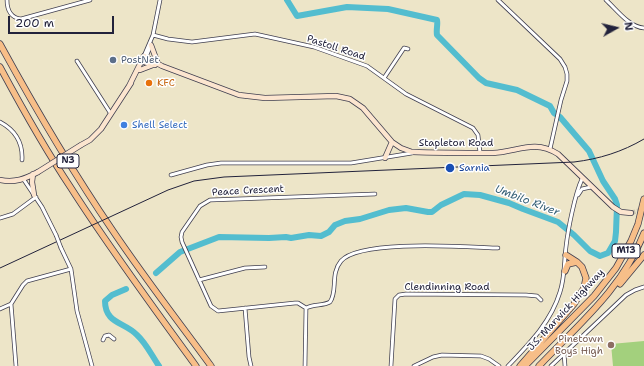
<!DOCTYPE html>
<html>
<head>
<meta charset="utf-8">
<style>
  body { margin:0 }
  #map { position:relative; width:644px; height:366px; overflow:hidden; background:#ede5c8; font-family:"Shantell Sans",sans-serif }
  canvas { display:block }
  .north { position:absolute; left:596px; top:8px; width:40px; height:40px; -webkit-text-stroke:3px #fff; paint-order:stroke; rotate:82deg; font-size:11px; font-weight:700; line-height:16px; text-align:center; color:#22223b }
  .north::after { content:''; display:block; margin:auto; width:14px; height:18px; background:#22223b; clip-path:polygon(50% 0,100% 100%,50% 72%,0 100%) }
  .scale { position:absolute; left:8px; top:16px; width:106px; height:18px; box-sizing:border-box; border:2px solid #22223b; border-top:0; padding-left:5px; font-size:12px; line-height:14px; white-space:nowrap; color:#22223b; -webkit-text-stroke:3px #fff; paint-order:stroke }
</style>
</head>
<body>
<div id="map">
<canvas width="644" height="366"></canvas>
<div class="north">N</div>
<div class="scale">200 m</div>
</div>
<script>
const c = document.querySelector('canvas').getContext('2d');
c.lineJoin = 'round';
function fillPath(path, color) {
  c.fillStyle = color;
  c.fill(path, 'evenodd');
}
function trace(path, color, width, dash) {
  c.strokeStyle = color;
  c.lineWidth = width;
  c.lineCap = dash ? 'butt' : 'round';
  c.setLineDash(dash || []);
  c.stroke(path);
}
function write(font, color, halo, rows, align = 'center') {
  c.font = font + ' "Shantell Sans",sans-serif';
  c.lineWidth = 3;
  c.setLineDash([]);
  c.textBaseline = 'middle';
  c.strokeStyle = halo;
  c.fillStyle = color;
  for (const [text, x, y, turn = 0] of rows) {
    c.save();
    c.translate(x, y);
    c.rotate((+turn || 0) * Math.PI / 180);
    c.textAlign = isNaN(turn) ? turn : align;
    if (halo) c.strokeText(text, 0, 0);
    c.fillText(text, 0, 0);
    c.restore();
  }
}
fillPath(new Path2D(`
  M 644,341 L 644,366 L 613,366 L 611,344 Z`), '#a3d07d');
trace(new Path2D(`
  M 156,273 L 180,252 L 219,237 L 269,238 L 286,237 L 291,238 L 309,235 L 321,236 L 329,232 L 335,225 L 345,221 L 360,219 L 389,210 L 406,208 L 428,212 L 432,212 L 441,205 L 464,194 L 480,195 L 509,203 L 523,209 L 558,222 L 574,235 L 590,251 L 600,256 L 608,253 L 615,241 L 616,232 L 617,205 L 615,199 L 603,181 L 589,151 L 560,117 L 554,113 L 550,106 L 517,90 L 486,83 L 479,78 L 437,35 C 436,29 438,25 437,20 L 388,9 L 347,7 L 297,16 L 287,0
  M 126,289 L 112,295 L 105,301 C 105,324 125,322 137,335 C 146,343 152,356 159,366`), '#53bdcf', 6);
trace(new Path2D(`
  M 631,213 L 644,209`), '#c4beac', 4.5, [4.5, 2]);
const street = new Path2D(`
  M 7,0 C 7,10 11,18 21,19 L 90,0
  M 498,0 L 560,59 L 565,67 L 567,74 L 567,81 L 561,100 L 550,149
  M 606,0 C 617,10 629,27 644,28
  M 153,35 L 168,39 L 192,42 L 255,34 L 314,47 L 367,66 L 406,94 L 473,128 L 478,135 L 480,153
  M 144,56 L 153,35 L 160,0
  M 146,57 L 151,45
  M 77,61 L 111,114
  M 384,78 L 404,48 L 408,49
  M 0,122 C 15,130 23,143 22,160
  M 171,175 L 207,165 L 221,163 L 351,163 L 412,153
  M 24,180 L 42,207 L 56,235
  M 578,195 L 582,189 L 591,187
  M 0,218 L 13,214 L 36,197
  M 61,248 L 71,269 L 77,311 L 92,366
  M 199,280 L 245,268 L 265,267
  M 245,308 L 249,357 L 251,366
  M 306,308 L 298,303 L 295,303 L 218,311 L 211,306 L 182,242 L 181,237 L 182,232 L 200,206 L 210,200 L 375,194
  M 306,308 C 314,304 323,306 330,302 C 338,291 330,274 341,261 C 360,239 467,247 498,248
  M 0,309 L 11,304
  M 103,340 L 105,336 L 109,335 L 114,339
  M 564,353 L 565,366
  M 16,366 L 11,304 L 23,285 L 27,281 L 71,269
  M 305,366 L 306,308
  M 391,366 L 395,299 L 399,295 L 406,294 L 526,295 L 537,296 L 541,300
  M 414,366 L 433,357 L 442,355 L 481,356 L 489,359 L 499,366
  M 508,366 C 529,344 551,322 560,292 C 565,277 564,262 566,247 C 568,229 575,194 582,179
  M 551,366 L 626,295 L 635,290 L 644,287`);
const secondary = new Path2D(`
  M 151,45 L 158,64
  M 141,61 L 155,65
  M 140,70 L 153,65
  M 129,86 L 144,56 L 162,66 L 239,95 L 265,98 L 336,96 L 350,99 L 363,108 L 392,142 L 401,148 L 412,152 C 439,153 466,153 493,153 C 518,152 533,139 558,154 L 613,207 L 621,212 L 631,213
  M 81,145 L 90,140 L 101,129 L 131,83
  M 385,158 L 392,142
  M 33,174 L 32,182 L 34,195
  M 0,180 C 15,183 25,179 38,172`);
const highway = new Path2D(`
  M 0,44 C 35,108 72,171 113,231 C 144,277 178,321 211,366
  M 0,67 C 22,108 45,149 71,188 C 110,249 153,307 196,366
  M 565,271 L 568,264 L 577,262
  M 620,284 L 644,255
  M 520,366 L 574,304 L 584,288 L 586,278 L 582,267 L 577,262 L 566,255
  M 525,366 L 594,296 L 616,268 L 631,241 L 638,224 L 644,199
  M 539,366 C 578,325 623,288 644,233`);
trace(street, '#403f50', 4.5);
trace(secondary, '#403f50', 6);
trace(highway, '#403f50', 7);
trace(street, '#fff', 3);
trace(secondary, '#fce5cf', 4.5);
trace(highway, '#f7be88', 5.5);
trace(new Path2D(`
  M 0,268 L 168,190 L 194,181 L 224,177 L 574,162 C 599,159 622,152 644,139`), '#22223b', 1);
const streetBridge = new Path2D(`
  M 56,235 L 61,248`);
const secondaryBridge = new Path2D(`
  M 38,172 L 81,145`);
trace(streetBridge, '#403f50', 4.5, []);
trace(secondaryBridge, '#403f50', 6, []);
trace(streetBridge, '#fff', 3);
trace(secondaryBridge, '#fce5cf', 4.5);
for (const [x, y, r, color] of [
  [113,60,4,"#5c6f8a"],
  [149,83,4,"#e8710a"],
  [124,125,4,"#3f7fe0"],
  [450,168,5,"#1a4fb4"],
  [611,345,4,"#8d6e63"]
]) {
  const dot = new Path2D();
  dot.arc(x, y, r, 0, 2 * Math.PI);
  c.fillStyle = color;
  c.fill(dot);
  trace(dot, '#fff', 1.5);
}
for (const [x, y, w] of [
  [68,161,22],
  [626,251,28]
]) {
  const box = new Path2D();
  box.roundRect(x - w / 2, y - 7, w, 14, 3);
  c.fillStyle = '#fff';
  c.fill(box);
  trace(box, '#22223b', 1);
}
write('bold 9px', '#22223b', null, [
  ["N3",68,161],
  ["M13",626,251]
]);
write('10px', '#22223b', '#fff', [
  ["Pastoll Road",336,48,18],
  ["Stapleton Road",456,143],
  ["Peace Crescent",248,191,-3],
  ["Clendinning Road",447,287],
  ["J.S. Marwick Highway",566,310,-47]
]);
write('10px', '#4e5e75', '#fff', [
  ["PostNet",121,60]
], 'left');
write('10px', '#c56008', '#fff', [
  ["KFC",157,83]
], 'left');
write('10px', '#366cbe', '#fff', [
  ["Shell Select",132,125]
], 'left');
write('10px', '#164399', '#fff', [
  ["Sarnia",459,168]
], 'left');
write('10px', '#785e54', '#fff', [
  ["Pinetown",603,339],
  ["Boys High",603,351]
], 'right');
write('italic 11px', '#366076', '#fff', [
  ["Umbilo River",527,201,21]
]);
</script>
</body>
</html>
